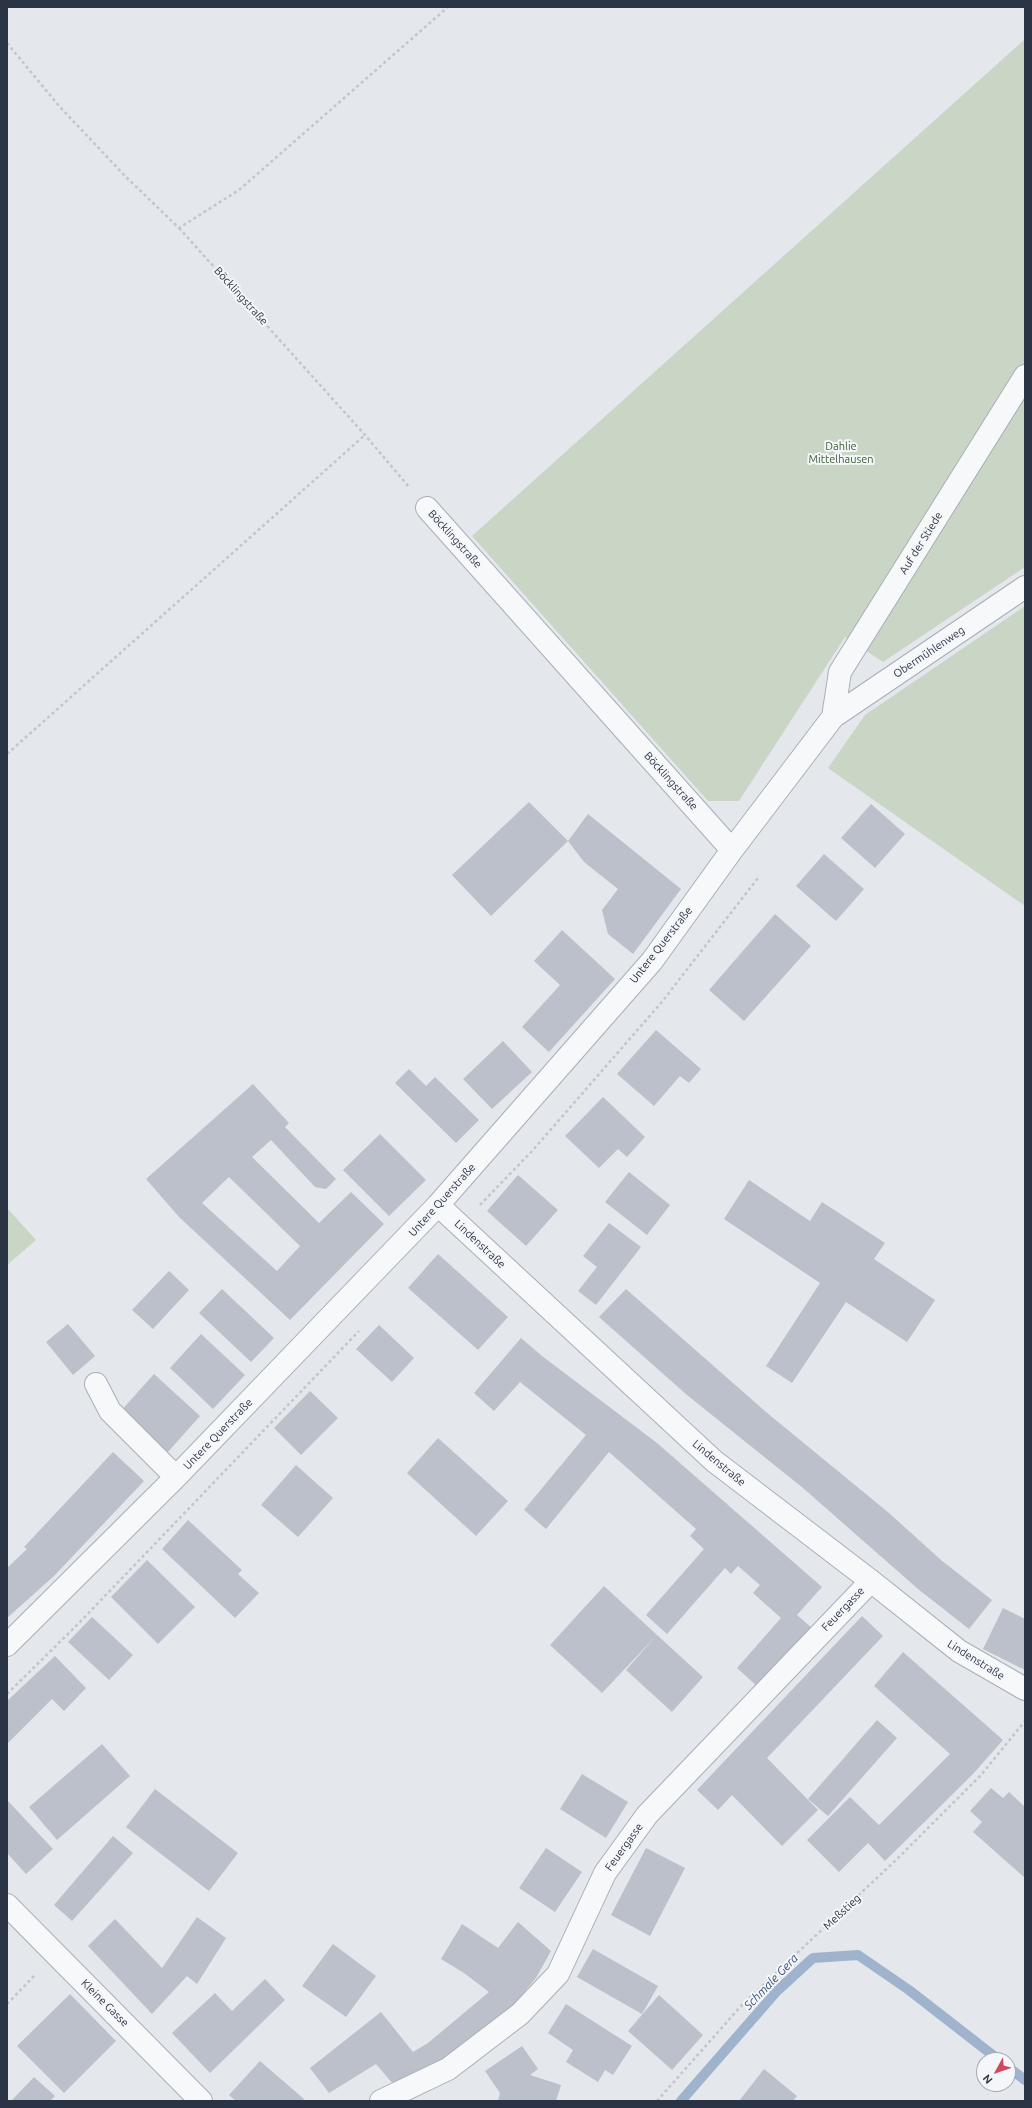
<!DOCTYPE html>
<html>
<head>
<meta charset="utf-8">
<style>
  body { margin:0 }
  #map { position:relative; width:1032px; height:2108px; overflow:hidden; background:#e4e7ec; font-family:Ubuntu,sans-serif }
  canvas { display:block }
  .frame { position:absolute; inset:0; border:8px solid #2b3445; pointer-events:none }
  .north { position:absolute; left:976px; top:2052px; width:40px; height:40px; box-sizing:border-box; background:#f4f6f9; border:1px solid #a4a8b1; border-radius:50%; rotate:230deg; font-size:11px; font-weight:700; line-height:16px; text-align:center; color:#2b3445 }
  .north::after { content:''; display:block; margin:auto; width:14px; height:18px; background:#d1495b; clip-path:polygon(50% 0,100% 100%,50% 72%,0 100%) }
</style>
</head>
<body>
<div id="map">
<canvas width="1032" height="2108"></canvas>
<div class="frame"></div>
<div class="north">N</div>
</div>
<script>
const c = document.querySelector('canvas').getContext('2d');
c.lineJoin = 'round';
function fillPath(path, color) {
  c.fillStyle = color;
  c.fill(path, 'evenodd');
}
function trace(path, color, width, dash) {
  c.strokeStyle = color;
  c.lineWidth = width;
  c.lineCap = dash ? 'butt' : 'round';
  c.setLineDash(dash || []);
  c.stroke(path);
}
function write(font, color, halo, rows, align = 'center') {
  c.font = font + ' Ubuntu,sans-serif';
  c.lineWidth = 4;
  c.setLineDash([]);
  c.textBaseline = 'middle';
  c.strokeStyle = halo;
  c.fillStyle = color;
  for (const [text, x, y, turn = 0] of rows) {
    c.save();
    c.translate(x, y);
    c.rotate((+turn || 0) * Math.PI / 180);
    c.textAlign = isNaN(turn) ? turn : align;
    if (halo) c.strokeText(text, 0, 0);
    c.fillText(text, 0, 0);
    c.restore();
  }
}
fillPath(new Path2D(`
  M 1025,39 L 1025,567 L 883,662 L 845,637 L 739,801 L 708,801 L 472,536 Z
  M 1025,606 L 1025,906 L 828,768 L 865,715 Z
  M 7,1208 L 36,1240 L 7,1265 Z`), '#c9d6c5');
trace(new Path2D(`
  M 1008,2067 L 1025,2080
  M 681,2101 L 777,1991 L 813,1958 L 858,1955 L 909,1990 L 999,2060`), '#9fb4cc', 10);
fillPath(new Path2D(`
  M 529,802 L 568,841 L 491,916 L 452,875 Z
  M 871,804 L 905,834 L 875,868 L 841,838 Z
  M 588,814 L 681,889 L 633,954 L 608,934 L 602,910 L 618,889 L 584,862 L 568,841 Z
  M 824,854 L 864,889 L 836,921 L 796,886 Z
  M 775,914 L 811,946 L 744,1021 L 709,990 Z
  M 562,930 L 615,979 L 549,1052 L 522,1027 L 560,985 L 534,961 Z
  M 656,1030 L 701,1069 L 689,1083 L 680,1076 L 654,1106 L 617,1074 Z
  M 503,1041 L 532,1072 L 492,1109 L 463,1079 Z
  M 409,1069 L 426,1086 L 435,1077 L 479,1120 L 456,1143 L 395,1083 Z
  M 253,1084 L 289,1123 L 285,1127 L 336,1179 L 326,1189 L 315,1187 L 271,1140 L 252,1157 L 319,1223 L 351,1192 L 384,1224 L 290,1320 L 179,1217 L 146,1179 ZM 229,1177 L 300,1246 L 277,1271 L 202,1203 Z
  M 603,1097 L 645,1137 L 627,1157 L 618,1149 L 599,1168 L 565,1136 Z
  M 380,1134 L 426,1180 L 389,1216 L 343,1170 Z
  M 629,1172 L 670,1205 L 647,1235 L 605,1202 Z
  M 518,1175 L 558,1210 L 526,1246 L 487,1211 Z
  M 749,1180 L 810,1221 L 822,1202 L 885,1243 L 874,1259 L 935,1300 L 907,1342 L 846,1302 L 792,1383 L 766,1366 L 820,1283 L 724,1219 Z
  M 609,1223 L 641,1247 L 596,1305 L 578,1291 L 597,1267 L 583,1256 Z
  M 438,1254 L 508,1317 L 478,1350 L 408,1288 Z
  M 169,1271 L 189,1290 L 153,1329 L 132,1310 Z
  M 222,1289 L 274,1338 L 251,1362 L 199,1313 Z
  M 626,1289 L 766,1412 L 889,1513 L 941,1560 L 992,1600 L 969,1629 L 918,1589 L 803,1488 L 687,1395 L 599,1317 Z
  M 68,1324 L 95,1356 L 73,1375 L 46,1342 Z
  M 379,1325 L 414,1358 L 392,1382 L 356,1349 Z
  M 201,1334 L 245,1375 L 213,1409 L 170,1368 Z
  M 521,1338 L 542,1356 L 657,1443 L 822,1587 L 797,1615 L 812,1628 L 759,1688 L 737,1668 L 781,1618 L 753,1593 L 760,1585 L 738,1566 L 731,1574 L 725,1568 L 667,1634 L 646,1615 L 704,1549 L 690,1536 L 696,1529 L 609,1452 L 546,1529 L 524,1510 L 586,1435 L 520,1382 L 494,1411 L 474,1393 Z
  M 154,1374 L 200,1416 L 167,1453 L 120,1412 Z
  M 310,1391 L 338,1418 L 301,1455 L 274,1428 Z
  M 438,1438 L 508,1501 L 476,1536 L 407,1473 Z
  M 113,1452 L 144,1481 L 54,1576 L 7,1618 L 7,1568 L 27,1549 L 24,1547 Z
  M 296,1465 L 333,1498 L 298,1537 L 261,1505 Z
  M 188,1520 L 242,1570 L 238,1574 L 259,1593 L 235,1618 L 162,1549 Z
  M 147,1560 L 195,1607 L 158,1644 L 111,1597 Z
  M 604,1586 L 657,1635 L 602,1693 L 550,1645 Z
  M 1003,1608 L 1025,1619 L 1025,1670 L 983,1649 Z
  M 862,1616 L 883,1636 L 767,1758 L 818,1810 L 782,1846 L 732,1795 L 718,1810 L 697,1790 Z
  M 92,1617 L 133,1655 L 109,1680 L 68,1642 Z
  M 657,1635 L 703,1677 L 672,1712 L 626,1670 Z
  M 903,1652 L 1003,1740 L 973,1774 L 885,1861 L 868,1843 L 839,1872 L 807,1840 L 850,1797 L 879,1825 L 950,1754 L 874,1686 Z
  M 55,1656 L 86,1688 L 64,1711 L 52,1699 L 7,1744 L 7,1701 Z
  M 877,1720 L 897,1738 L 828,1816 L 808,1799 Z
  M 102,1744 L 130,1776 L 57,1840 L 29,1807 Z
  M 582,1774 L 628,1802 L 606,1838 L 560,1809 Z
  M 991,1788 L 1003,1798 L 1009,1792 L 1025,1807 L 1025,1878 L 973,1832 L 982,1822 L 970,1811 Z
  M 155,1789 L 238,1853 L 209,1891 L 126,1827 Z
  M 7,1800 L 53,1849 L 26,1874 L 7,1853 Z
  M 113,1836 L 133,1853 L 72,1921 L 54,1905 Z
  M 546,1848 L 582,1872 L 555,1912 L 519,1888 Z
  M 646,1848 L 685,1868 L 650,1936 L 611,1915 Z
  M 197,1917 L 226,1938 L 197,1984 L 187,1976 L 152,2014 L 88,1946 L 115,1919 L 162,1968 Z
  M 518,1922 L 551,1951 L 536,1978 L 510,2009 L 442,2062 L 399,2091 L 376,2064 L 329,2093 L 310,2068 L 381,2012 L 413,2052 L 428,2043 L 489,1992 L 464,1973 L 441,1959 L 462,1924 L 498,1948 Z
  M 333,1944 L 376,1976 L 346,2017 L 302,1986 Z
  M 593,1949 L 658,1986 L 642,2014 L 577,1977 Z
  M 265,1979 L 285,2000 L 210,2073 L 172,2033 L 215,1993 L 232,2011 Z
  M 70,1994 L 116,2041 L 64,2093 L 17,2046 Z
  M 659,1995 L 703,2035 L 672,2070 L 628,2031 Z
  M 566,2004 L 632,2046 L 613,2075 L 605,2070 L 598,2082 L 566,2062 L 573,2050 L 548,2033 Z
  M 522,2046 L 538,2069 L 530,2075 L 561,2085 L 556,2101 L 498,2101 L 500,2093 L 485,2071 Z
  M 260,2061 L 304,2099 L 302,2101 L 236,2101 L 229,2095 Z
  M 764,2069 L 797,2096 L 793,2101 L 739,2101 Z
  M 34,2077 L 55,2096 L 50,2101 L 11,2101 Z`), '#bbc0ca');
const minor = new Path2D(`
  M 427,508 L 732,850
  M 833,717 L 840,672 L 1025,376
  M 438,1205 L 714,1461 L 871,1581 L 959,1651 L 1025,1689
  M 96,1384 L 110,1411 L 176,1477
  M 7,1645 L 176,1477 L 438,1205 L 652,961 L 732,850 L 833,717 L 1025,587
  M 7,1905 L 201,2101
  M 381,2101 L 448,2069 L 520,2014 L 558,1974 L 605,1873 L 647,1815 L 871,1581`);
trace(minor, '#a9aeb7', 24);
trace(new Path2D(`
  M 7,43 L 59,106 L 126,177 L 179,228 L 239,190 L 448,7
  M 179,228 L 365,435 L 409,487
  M 7,754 L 365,435
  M 480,1205 L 533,1150 L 661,1003 L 758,878
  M 7,1694 L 79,1623 L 359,1331
  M 7,2004 L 36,1974
  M 657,2101 L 741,2006 L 897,1859 L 981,1775 L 1025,1721`), '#c2c5cb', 2.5, [3, 3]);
trace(minor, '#f7f8fa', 22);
write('11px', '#2b3445', '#f4f6f9', [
  ["Böcklingstraße",241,296,48],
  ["Böcklingstraße",455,539,48],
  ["Auf der Stiede",921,543,-58],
  ["Obermühlenweg",929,652,-34],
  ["Böcklingstraße",671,781,48],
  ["Untere Querstraße",661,945,-52],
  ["Untere Querstraße",442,1200,-48],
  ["Lindenstraße",480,1244,43],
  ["Untere Querstraße",218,1434,-46],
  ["Lindenstraße",719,1463,40],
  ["Feuergasse",843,1609,-46],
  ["Lindenstraße",976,1660,32],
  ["Feuergasse",624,1847,-54],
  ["Meßstieg",842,1912,-43],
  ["Kleine Gasse",105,2003,45]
]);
write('11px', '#3f6138', '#f4f6f9', [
  ["Dahlie",841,446],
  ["Mittelhausen",841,459]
]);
write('italic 12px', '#34527a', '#f4f6f9', [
  ["Schmale Gera",771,1982,-46]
]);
</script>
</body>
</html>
